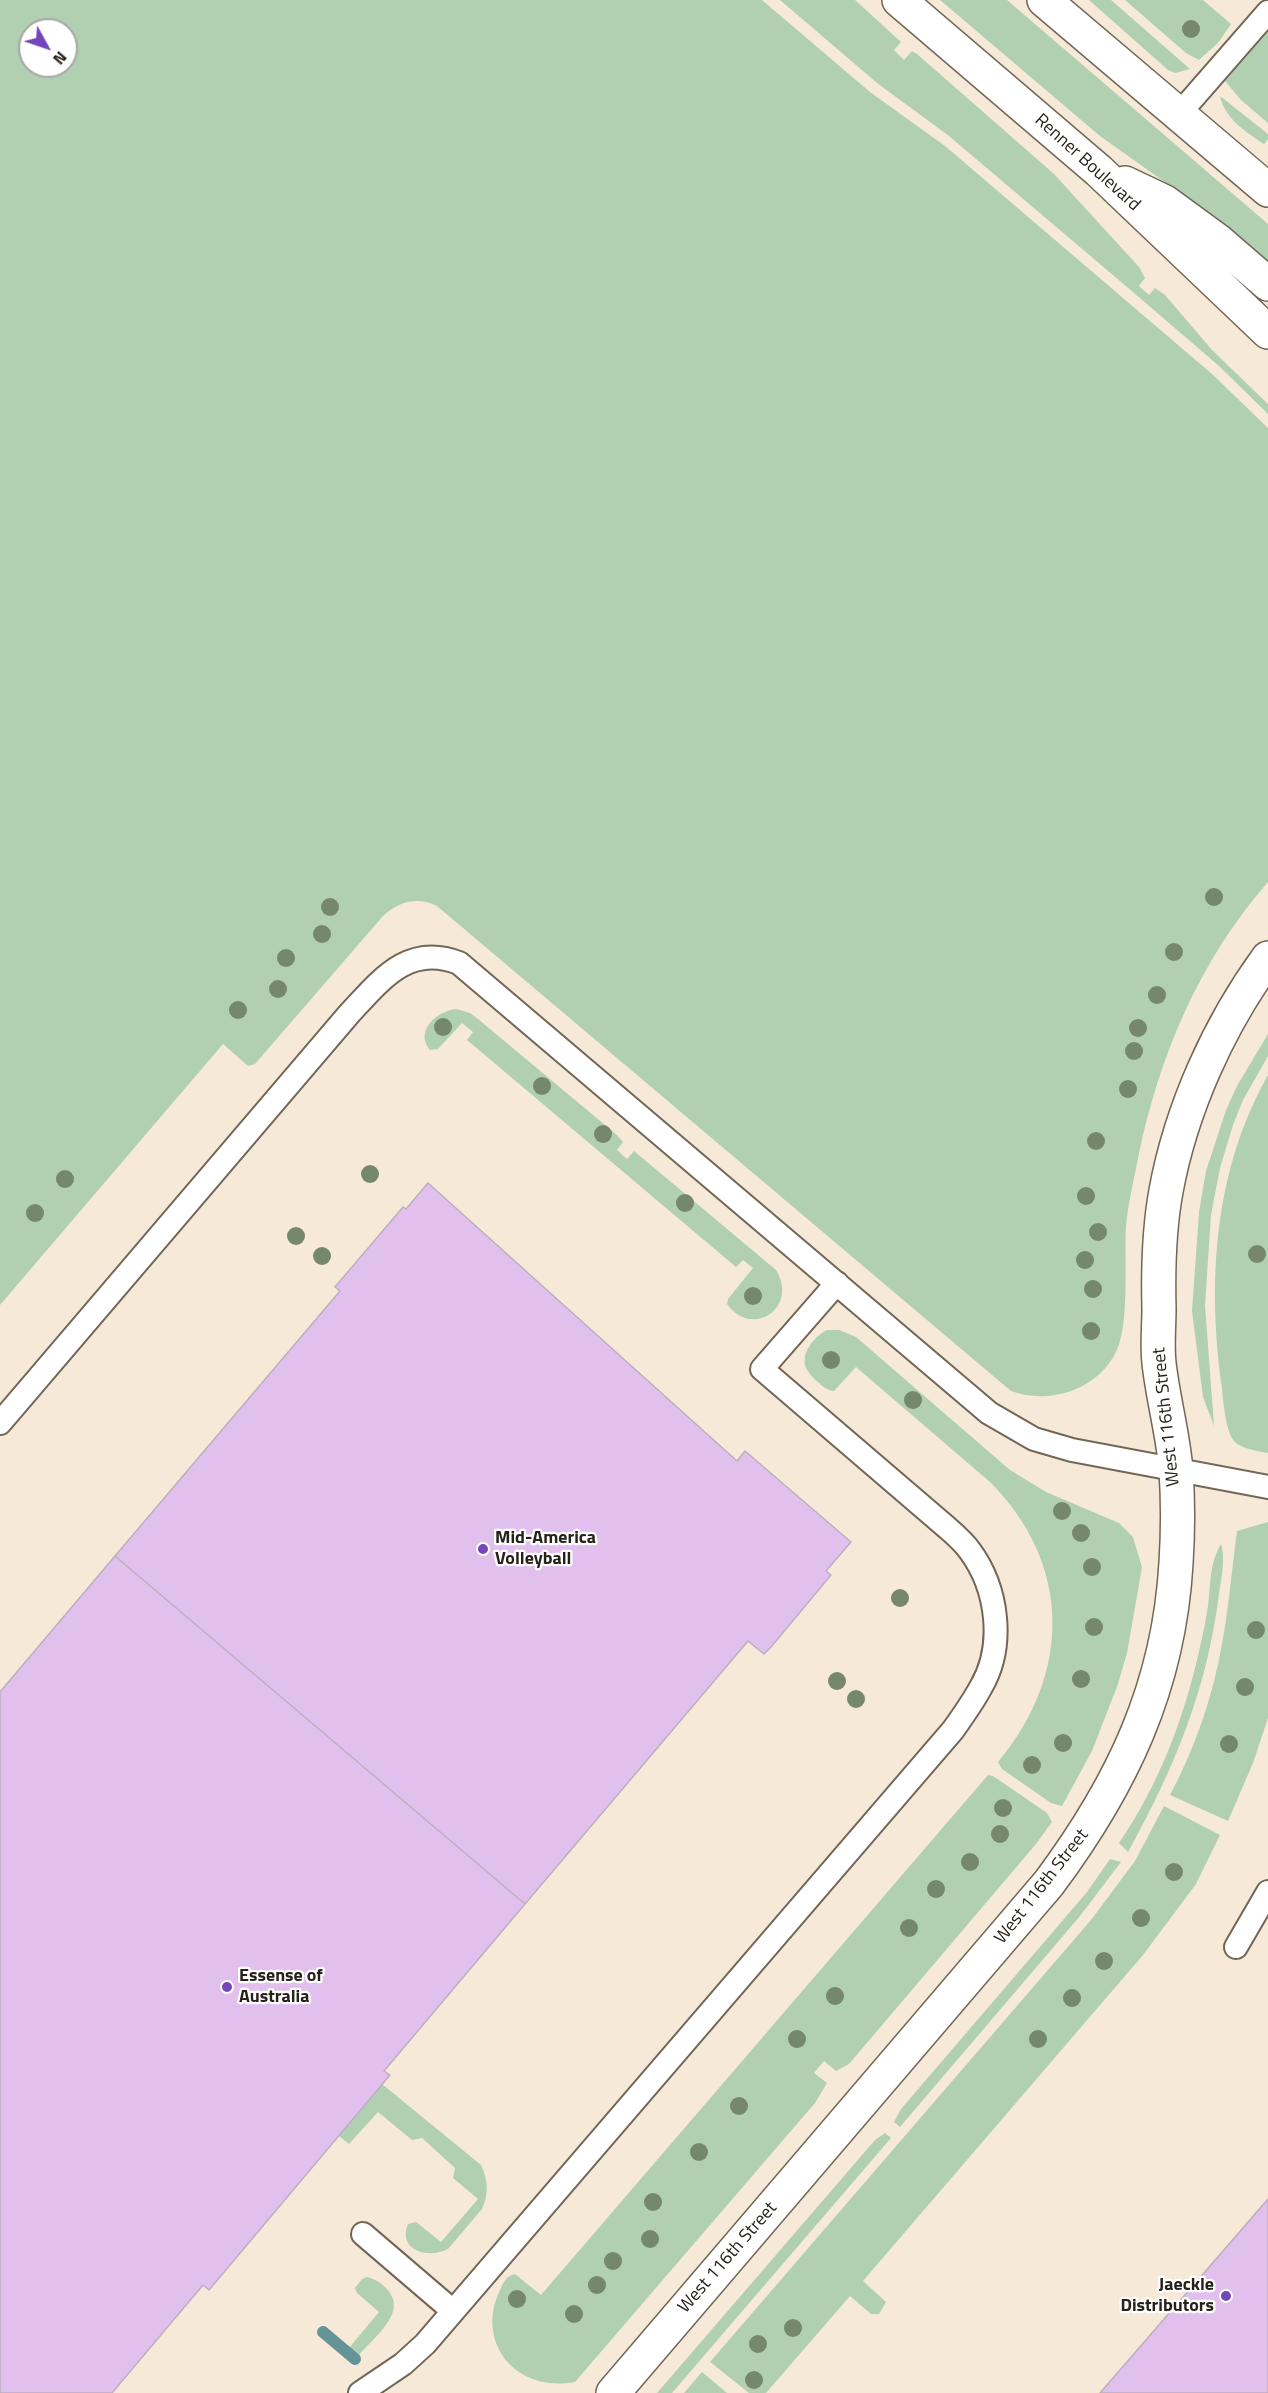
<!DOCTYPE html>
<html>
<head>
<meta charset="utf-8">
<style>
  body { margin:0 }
  #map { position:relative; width:1268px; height:2393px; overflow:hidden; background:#f7e9d7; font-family:"Titillium Web",sans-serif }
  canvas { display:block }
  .north { position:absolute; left:18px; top:18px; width:60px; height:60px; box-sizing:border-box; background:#fff; border:2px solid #a8a6a4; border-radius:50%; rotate:130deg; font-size:16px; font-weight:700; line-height:24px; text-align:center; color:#26211b }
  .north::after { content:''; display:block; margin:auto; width:21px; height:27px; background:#7446be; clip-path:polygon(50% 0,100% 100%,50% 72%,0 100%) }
</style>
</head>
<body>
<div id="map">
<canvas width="1268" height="2393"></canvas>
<div class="north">N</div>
</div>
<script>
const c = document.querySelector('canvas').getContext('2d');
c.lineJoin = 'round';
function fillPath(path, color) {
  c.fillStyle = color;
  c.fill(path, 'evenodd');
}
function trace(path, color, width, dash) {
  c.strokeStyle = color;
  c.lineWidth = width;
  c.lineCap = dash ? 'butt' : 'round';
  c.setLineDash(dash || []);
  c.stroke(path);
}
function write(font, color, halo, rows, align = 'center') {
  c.font = font + ' "Titillium Web",sans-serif';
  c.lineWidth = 4.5;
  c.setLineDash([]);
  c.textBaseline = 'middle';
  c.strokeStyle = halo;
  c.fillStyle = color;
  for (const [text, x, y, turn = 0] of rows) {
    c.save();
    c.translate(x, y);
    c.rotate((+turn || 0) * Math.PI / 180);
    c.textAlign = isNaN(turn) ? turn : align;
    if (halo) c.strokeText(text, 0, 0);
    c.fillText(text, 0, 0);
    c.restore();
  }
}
fillPath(new Path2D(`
  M 0,0 L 762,0 L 870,92 L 945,146 L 1212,374 L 1268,428 L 1268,882 C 1199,961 1159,1056 1138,1158 C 1134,1180 1128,1203 1126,1226 C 1124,1259 1130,1324 1116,1352 C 1097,1390 1050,1405 1011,1391 L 437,906 C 417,896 398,902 383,916 L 255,1064 L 248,1066 L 223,1044 L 0,1305 ZM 30,30 L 66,30 L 66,66 L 30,66 Z
  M 780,0 L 855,0 L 901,42 L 894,50 L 904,60 L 912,51 L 917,54 L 1054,174 L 1139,267 L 1145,278 L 1139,286 L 1149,295 L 1155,288 L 1165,295 L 1212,350 L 1268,404 L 1268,414 L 1219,366 L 1127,287 L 949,136 L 877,83 Z
  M 940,0 L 1007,0 L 1268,224 L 1268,262 L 1211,215 L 1100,136 Z
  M 1089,0 L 1111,0 L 1190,69 L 1175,73 L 1168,70 Z
  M 1125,0 L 1203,0 L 1231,24 L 1218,43 L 1199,60 L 1186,53 Z
  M 1268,32 L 1268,123 L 1241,100 L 1225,81 Z
  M 1220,96 L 1268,134 L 1268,139 L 1264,144 C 1246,132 1225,119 1220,96 Z
  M 456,1009 L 470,1013 L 478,1019 L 617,1135 L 623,1142 L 617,1150 L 627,1159 L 634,1151 L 776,1270 C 799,1308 752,1339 727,1304 L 728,1299 L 753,1268 L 743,1260 L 736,1267 L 467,1040 L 473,1032 L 462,1023 L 438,1049 L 430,1050 C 414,1031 437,1011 456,1009 Z
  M 1268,1034 L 1268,1056 L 1243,1100 L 1233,1125 L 1220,1168 L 1211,1215 L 1205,1305 L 1214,1426 L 1203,1397 L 1192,1311 L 1199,1212 L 1206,1171 L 1226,1110 L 1237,1086 Z
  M 1268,1075 L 1268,1453 C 1258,1451 1241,1449 1234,1441 C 1226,1432 1223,1401 1222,1388 C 1207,1282 1214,1170 1268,1075 Z
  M 827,1330 L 839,1330 L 856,1337 L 1010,1470 L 1046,1492 L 1119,1523 L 1133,1537 L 1142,1567 L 1127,1653 L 1118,1684 L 1092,1751 L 1062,1806 L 1051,1803 L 1002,1769 L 998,1762 C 1072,1674 1072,1564 990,1482 L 856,1367 L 834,1391 C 827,1390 823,1387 818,1382 C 814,1379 808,1372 806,1368 C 800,1353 815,1336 827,1330 Z
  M 1268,1522 L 1268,1718 L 1253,1763 L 1228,1821 L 1170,1795 C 1195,1748 1213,1696 1222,1644 C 1229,1606 1232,1568 1237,1531 Z
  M 1221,1544 C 1226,1559 1221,1579 1219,1594 C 1207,1690 1174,1769 1128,1852 L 1119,1843 C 1159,1785 1185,1716 1200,1647 C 1203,1634 1206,1620 1208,1606 C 1211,1584 1209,1564 1221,1544 Z
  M 988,1775 L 993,1776 L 1047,1813 L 1052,1822 L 1036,1844 L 849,2064 L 836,2071 L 824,2061 L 814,2073 L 827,2083 L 815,2103 L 575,2382 C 515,2393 475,2342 500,2290 C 503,2283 506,2276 515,2274 L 541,2295 Z
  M 1164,1806 L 1220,1835 L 1196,1884 L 1143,1955 L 863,2281 L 886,2302 L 879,2314 L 871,2314 L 850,2296 L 766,2393 L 749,2393 L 710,2362 L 1091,1920 L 1135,1861 Z
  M 1110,1859 L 1121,1862 L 1080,1916 L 900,2127 L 894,2122 L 901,2109 L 1087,1892 Z
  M 382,2084 L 481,2165 C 488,2180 489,2194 482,2209 L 448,2249 C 429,2259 397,2251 408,2224 L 416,2222 L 441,2242 L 478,2199 L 453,2178 L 455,2168 L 422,2138 L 412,2140 L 378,2112 L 349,2144 L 339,2136 Z
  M 885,2133 L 891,2138 L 672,2393 L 657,2393 L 875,2140 Z
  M 367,2277 C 376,2279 385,2285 390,2293 C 405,2315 372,2339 359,2355 L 349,2348 L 379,2312 L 357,2293 L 355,2288 L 362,2279 Z
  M 702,2372 L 727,2393 L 684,2393 Z`), '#b0d0b1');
trace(new Path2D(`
  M 323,2332 L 355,2359`), '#649498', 12);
const building = new Path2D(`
  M 428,1183 L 737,1461 L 745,1451 L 851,1542 L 826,1571 L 831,1575 L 771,1647 L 764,1654 L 748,1641 L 525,1904 L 115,1556 L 340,1291 L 335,1287 L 403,1207 L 406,1209 Z
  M 115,1556 L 525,1904 L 384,2071 L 390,2075 L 209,2290 L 203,2285 L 112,2393 L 0,2393 L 0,1692 Z
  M 1268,2199 L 1268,2393 L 1100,2393 Z`);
fillPath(building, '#e2c0ee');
trace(building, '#bcafc0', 1.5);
const lane = new Path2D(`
  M 1179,114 L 1268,12
  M 0,1423 L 349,1014 C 381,980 408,943 459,963 L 989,1413 L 1034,1439 L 1072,1450 L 1268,1487
  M 1236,1947 L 1268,1892
  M 363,2234 L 453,2311
  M 360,2393 L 403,2364 L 425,2344 L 953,1730 C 963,1716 973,1702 981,1687 C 1005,1646 998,1589 970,1551 C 963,1541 953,1533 944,1525 L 762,1369 L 837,1283`);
const street = new Path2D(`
  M 613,2393 L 1049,1883 C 1122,1785 1169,1687 1176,1563 C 1178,1533 1178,1500 1176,1470 C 1173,1434 1163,1399 1159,1363 C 1157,1345 1159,1326 1159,1309 C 1158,1270 1159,1229 1166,1191 C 1181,1109 1219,1025 1268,958`);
const secondary = new Path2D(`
  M 899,0 L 1099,171 L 1268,332
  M 1044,0 L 1268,190
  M 1125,183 L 1165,202 L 1217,240 L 1268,284`);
trace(lane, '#726656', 26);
trace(street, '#726656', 36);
trace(secondary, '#726656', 36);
trace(lane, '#fff', 22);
trace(street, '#fff', 33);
trace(secondary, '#fff', 33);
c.fillStyle = '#75886b';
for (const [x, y] of [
  [1191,29],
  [1214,897],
  [330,907],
  [322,934],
  [1174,952],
  [286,958],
  [278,989],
  [1157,995],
  [238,1010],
  [443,1027],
  [1138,1028],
  [1134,1051],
  [542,1086],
  [1128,1089],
  [603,1134],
  [1096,1141],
  [370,1174],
  [65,1179],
  [1086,1196],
  [685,1203],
  [35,1213],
  [1098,1232],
  [296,1236],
  [1257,1254],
  [322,1256],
  [1085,1260],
  [1093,1289],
  [753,1296],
  [1091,1331],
  [831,1360],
  [913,1400],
  [1062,1511],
  [1081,1533],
  [1092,1567],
  [900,1598],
  [1094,1627],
  [1256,1630],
  [1081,1679],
  [837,1681],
  [1245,1687],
  [856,1699],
  [1063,1743],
  [1229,1744],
  [1032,1765],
  [1003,1808],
  [1000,1834],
  [970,1862],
  [1174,1872],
  [936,1889],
  [1141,1918],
  [909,1928],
  [1104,1961],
  [835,1996],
  [1072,1998],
  [797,2039],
  [1038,2039],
  [739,2106],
  [699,2152],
  [653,2202],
  [650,2239],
  [613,2261],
  [597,2285],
  [517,2299],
  [574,2314],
  [793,2328],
  [758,2344],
  [754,2380]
]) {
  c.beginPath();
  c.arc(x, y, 9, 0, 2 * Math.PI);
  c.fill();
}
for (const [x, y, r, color] of [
  [483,1549,6,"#7446be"],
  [227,1987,6,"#7446be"],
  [1226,2296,6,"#7446be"]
]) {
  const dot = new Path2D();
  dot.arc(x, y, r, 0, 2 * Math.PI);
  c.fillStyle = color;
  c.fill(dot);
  trace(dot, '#fff', 2);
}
write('18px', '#26211b', '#fff', [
  ["Renner Boulevard",1087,163,42],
  ["West 116th Street",1167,1417,-96],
  ["West 116th Street",1042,1887,-52],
  ["West 116th Street",728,2258,-49]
]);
write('bold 18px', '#26211b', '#fff', [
  ["Mid-America",495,1539],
  ["Volleyball",495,1560],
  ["Essense of",239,1977],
  ["Australia",239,1998],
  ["Jaeckle",1214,2286,"right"],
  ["Distributors",1214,2307,"right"]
], 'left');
</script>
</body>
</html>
